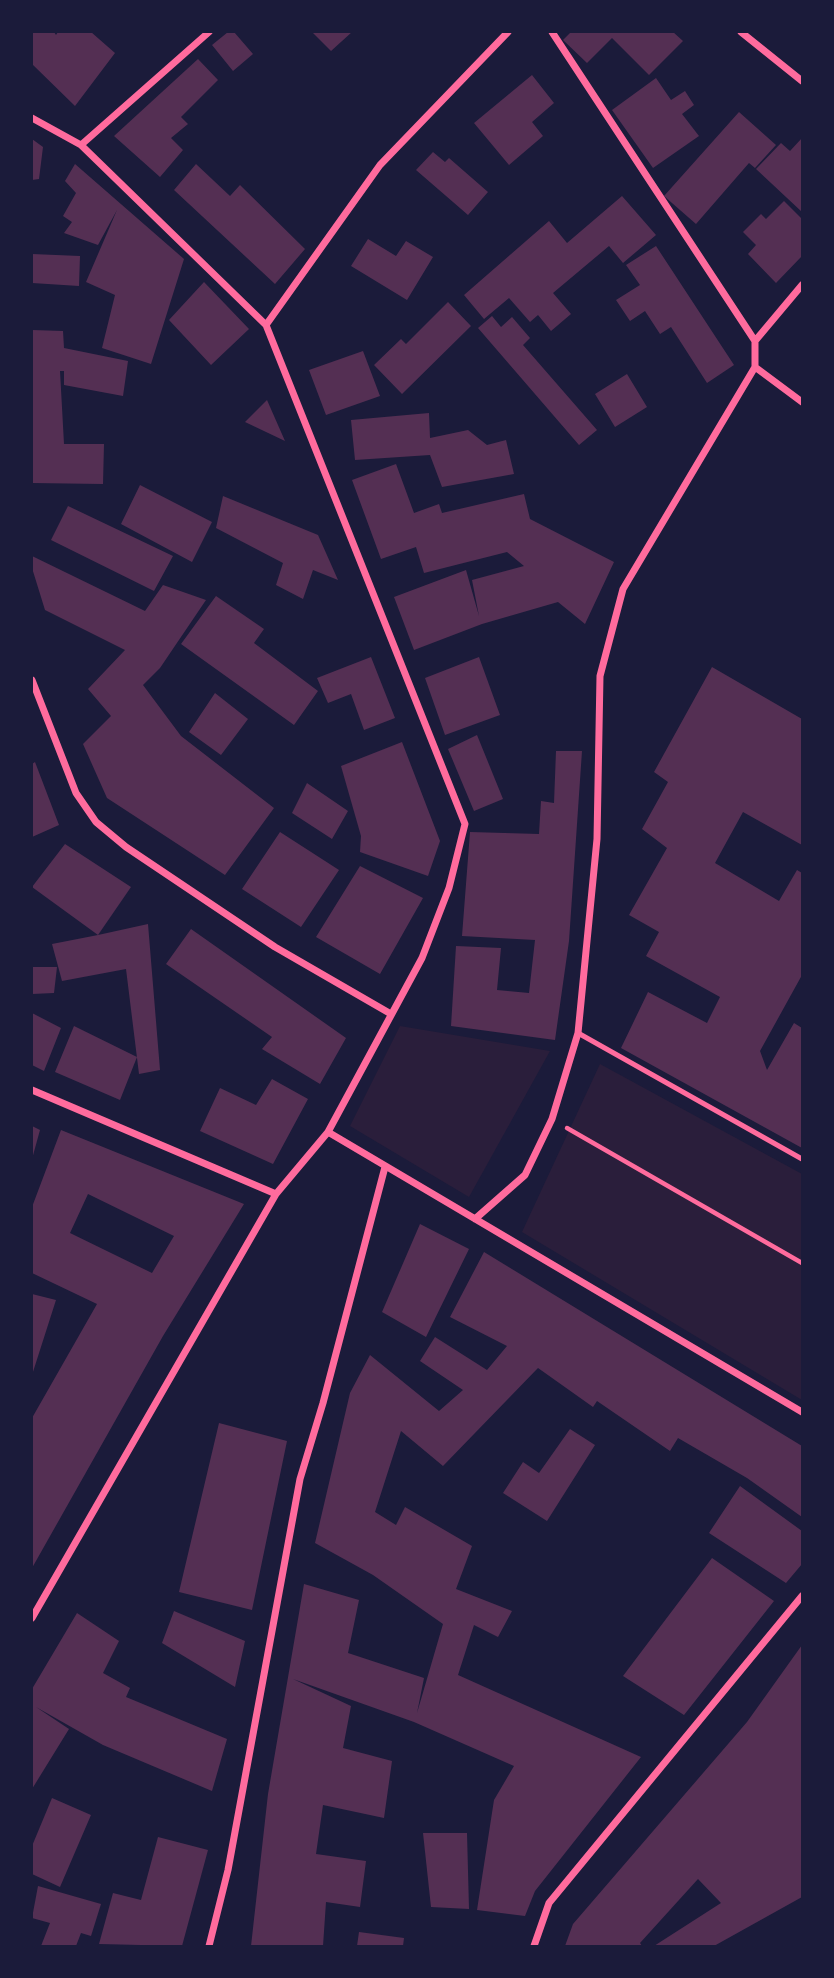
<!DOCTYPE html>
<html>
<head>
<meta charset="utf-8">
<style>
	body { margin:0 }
	#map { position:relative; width:834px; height:1978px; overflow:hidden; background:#1b1b3a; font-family:Figtree,sans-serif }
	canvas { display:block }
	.frame { position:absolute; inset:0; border:33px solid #1b1b3a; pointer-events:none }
</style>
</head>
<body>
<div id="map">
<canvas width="834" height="1978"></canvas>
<div class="frame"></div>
</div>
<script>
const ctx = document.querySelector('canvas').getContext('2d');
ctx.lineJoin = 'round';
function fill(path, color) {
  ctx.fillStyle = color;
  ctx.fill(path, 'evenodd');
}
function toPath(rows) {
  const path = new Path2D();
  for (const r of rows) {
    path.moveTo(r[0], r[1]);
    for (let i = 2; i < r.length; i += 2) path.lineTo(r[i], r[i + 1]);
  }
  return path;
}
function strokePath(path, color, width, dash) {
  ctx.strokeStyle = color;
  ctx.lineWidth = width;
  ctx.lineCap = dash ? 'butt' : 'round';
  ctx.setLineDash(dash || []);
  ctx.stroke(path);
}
const green = toPath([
	[400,1026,550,1051,469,1197,350,1126],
	[600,1064,802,1174,802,1400,522,1232]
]);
const building = toPath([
	[32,32,54,32,56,35,58,32,91,32,115,53,75,106,32,64],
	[228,32,234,32,253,54,233,71,212,45],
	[312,32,352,32,331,51],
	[571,32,673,32,683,41,649,75,612,38,587,63,563,40],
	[198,59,218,80,181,117,188,124,171,138,183,150,160,177,114,136],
	[532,75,554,103,532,122,543,136,509,165,474,123],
	[656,78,671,100,685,91,694,105,682,114,699,136,653,168,612,110],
	[739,112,776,145,755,168,749,163,696,224,664,196],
	[802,138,802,212,756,169,781,143,790,151],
	[32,139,43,147,39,179,32,180],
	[433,152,445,162,449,158,488,192,468,215,416,170],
	[75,164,184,259,151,364,102,348,115,295,86,282,117,210,98,245,64,233,72,222,63,216,76,193,65,181],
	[196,164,230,196,240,185,305,249,275,284,174,190],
	[622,196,656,235,623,263,609,246,553,293,571,314,551,331,538,315,530,322,509,298,484,319,464,295,549,221,567,243],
	[784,201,802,219,802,256,776,283,748,254,756,245,743,232,761,214,766,219],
	[368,239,396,256,406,241,433,257,407,300,351,266],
	[656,246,734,365,707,383,671,327,660,334,645,311,630,321,616,300,640,285,626,265],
	[32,254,80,256,79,286,32,283],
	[204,282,249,329,211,365,169,320],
	[448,302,471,326,402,394,374,365,401,339,406,344],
	[492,316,501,327,512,317,530,338,523,345,597,430,579,445,478,328],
	[32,330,63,331,64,348,128,361,123,396,64,385,64,371,60,371,64,444,104,444,103,484,32,483],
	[363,351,380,396,326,415,309,370],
	[627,374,647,407,615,427,595,394],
	[267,400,285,441,245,422],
	[429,413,430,438,468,430,487,445,506,440,514,474,442,487,430,455,355,460,351,420],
	[396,464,414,513,439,504,442,513,524,494,530,519,614,562,585,624,558,602,482,624,414,650,394,597,466,570,479,616,472,580,524,566,507,552,424,573,416,547,381,559,352,480],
	[140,485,212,522,192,562,121,524],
	[223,496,318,535,338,580,313,570,303,599,276,585,283,563,216,528],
	[68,506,173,556,154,591,51,540],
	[32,556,145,611,163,585,206,600,160,668,143,685,181,736,274,808,225,875,107,798,83,744,111,716,88,689,125,650,45,610,32,568],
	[216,596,264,629,254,643,318,691,294,725,181,644],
	[371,657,395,718,364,730,351,694,328,703,317,678],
	[479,657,500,715,445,735,425,678],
	[712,667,802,719,802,845,743,812,715,863,779,901,797,870,802,873,802,975,760,1051,767,1070,794,1023,802,1028,802,1148,621,1048,648,992,707,1023,720,997,646,956,659,932,629,915,667,848,642,829,668,782,654,772],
	[215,693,248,719,221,755,189,732],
	[477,735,503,799,474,811,448,749],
	[402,742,440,841,428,876,360,852,361,836,341,766],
	[556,751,582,751,569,941,555,1040,451,1026,456,946,501,948,497,990,529,993,535,940,462,936,470,832,539,834,541,801,554,803],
	[35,762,59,825,32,837,32,764],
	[307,783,348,811,332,839,292,813],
	[280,832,339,870,301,927,242,889],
	[65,844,131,887,98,935,148,924,160,1070,139,1074,126,969,62,981,52,944,98,935,32,887],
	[360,866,423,898,380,974,316,937],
	[191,929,346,1038,320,1084,262,1049,272,1037,166,964],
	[32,967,57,967,54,993,32,994],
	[32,1013,61,1028,44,1071,32,1065],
	[74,1026,137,1057,120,1100,55,1072],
	[272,1079,308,1099,273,1164,200,1131,220,1088,256,1105],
	[32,1126,40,1130,32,1159],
	[61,1130,244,1204,163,1336,32,1568,32,1418,97,1304,32,1273,32,1207],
	[88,1194,174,1236,152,1273,70,1233],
	[420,1224,469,1249,426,1337,382,1312],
	[484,1252,802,1446,802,1517,747,1478,678,1438,670,1451,597,1401,593,1407,538,1368,443,1466,401,1431,375,1512,396,1525,405,1507,472,1546,456,1589,512,1611,498,1637,474,1625,458,1675,641,1757,535,1891,525,1916,477,1910,494,1800,514,1766,414,1722,293,1679,351,1706,343,1748,392,1761,384,1818,323,1805,316,1854,366,1861,360,1907,326,1902,323,1946,251,1946,268,1794,304,1584,359,1600,348,1653,424,1678,417,1713,443,1624,373,1575,315,1543,350,1393,370,1355,439,1411,463,1390,420,1361,435,1337,487,1370,507,1346,450,1317],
	[32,1294,56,1300,32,1375],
	[219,1423,287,1441,252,1610,179,1592],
	[570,1429,595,1445,547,1521,503,1493,523,1462,539,1473],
	[740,1486,802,1531,802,1564,786,1583,709,1533],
	[712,1558,774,1601,684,1715,623,1676],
	[174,1611,245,1641,235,1687,162,1643],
	[77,1613,119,1641,103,1673,130,1688,126,1697,227,1739,212,1791,103,1745,36,1707,69,1729,32,1789,32,1689],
	[802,1645,802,1897,714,1946,654,1946,721,1903,698,1879,640,1943,642,1946,565,1946,573,1924,747,1722],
	[52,1798,91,1815,60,1887,32,1874,32,1846],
	[423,1833,467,1833,469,1909,431,1907],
	[158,1837,208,1850,182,1946,99,1944,113,1893,141,1900],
	[38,1886,101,1904,91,1936,81,1933,76,1946,41,1946,50,1923,32,1918],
	[359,1932,404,1938,403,1946,357,1946]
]);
const path = toPath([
	[567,1128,802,1263]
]);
const service = toPath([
	[578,1033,802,1159]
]);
const minor = toPath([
	[552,32,755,341],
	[741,32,802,81],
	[32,118,81,145,266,325,465,824,449,888,422,958,328,1132,276,1194,32,1618],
	[81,145,209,32],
	[266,325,380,165,508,32],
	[755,367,802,402],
	[32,680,76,793,96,822,126,847,275,947,391,1014],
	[32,1090,276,1194],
	[328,1132,802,1412],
	[475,1219,525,1175,552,1119,578,1033,597,839,600,676,623,589,755,367,755,341,802,285],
	[209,1946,228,1870,300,1479,323,1403,385,1167],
	[534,1946,549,1903,802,1596]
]);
fill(green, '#2a1e3b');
fill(building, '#542f53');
strokePath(path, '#ff6b9d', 4.5);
strokePath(service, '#ff6b9d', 5);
strokePath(minor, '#ff6b9d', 7);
</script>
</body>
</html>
